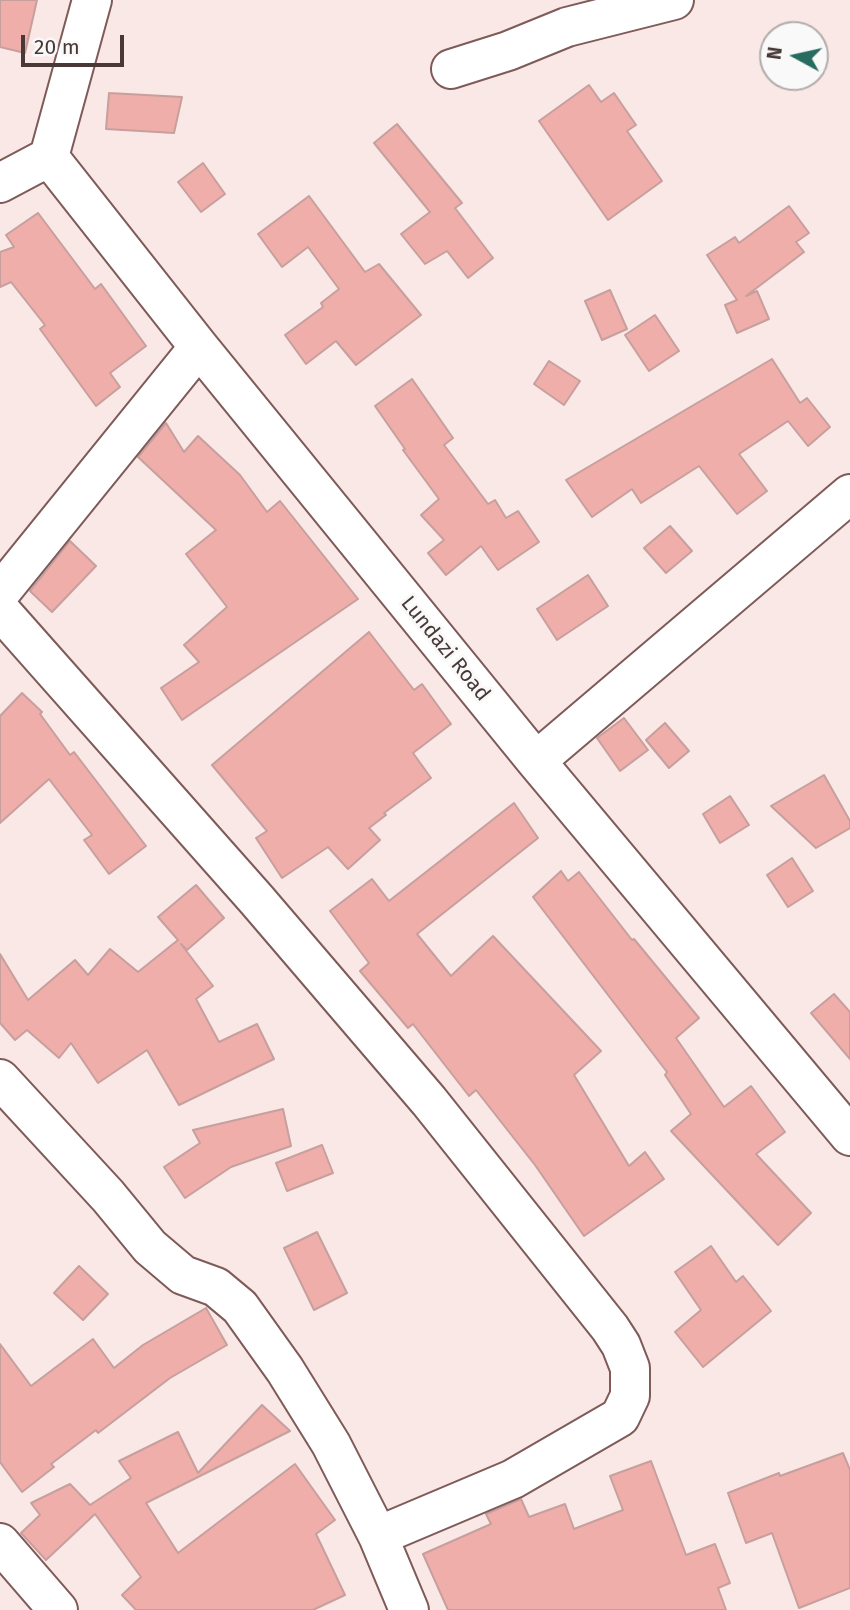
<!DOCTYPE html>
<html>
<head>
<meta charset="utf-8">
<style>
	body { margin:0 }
	#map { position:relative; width:850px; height:1610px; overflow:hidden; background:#f9e8e6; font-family:"Fira Sans",sans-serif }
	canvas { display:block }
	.north { position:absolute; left:759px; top:21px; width:70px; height:70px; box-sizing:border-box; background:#f9f9f9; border:2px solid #b2acab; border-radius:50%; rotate:278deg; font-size:19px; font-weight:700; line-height:28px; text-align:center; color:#483837 }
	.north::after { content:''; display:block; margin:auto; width:24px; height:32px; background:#276c5f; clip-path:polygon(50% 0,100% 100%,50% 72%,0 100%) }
	.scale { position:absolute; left:21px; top:35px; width:103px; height:32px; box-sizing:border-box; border:4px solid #483837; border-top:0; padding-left:9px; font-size:21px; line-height:24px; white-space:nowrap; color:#483837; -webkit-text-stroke:5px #f9f9f9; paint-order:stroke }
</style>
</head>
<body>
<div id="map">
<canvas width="850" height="1610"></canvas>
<div class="north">N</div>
<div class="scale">20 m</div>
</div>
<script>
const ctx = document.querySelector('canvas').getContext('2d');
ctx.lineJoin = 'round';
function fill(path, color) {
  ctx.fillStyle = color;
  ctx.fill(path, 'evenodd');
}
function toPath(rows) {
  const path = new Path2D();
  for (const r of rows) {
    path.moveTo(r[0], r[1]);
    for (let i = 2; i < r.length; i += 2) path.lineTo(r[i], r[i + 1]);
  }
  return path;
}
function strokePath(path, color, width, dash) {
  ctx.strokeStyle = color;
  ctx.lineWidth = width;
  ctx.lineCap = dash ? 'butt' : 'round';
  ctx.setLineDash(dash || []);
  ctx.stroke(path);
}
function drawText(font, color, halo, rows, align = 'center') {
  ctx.font = font + ' "Fira Sans",sans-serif';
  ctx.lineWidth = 6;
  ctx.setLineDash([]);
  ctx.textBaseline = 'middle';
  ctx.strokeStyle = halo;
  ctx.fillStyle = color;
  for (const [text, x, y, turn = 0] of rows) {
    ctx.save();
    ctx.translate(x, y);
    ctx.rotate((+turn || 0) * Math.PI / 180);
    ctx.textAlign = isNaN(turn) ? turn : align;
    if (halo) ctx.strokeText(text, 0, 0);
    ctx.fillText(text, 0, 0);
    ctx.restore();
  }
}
const building = toPath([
	[0,0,37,0,25,53,0,47,0,0],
	[589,85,601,102,614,93,636,125,627,131,662,181,608,220,539,121,589,85],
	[109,93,182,97,174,133,106,129,109,93],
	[397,124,462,203,455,208,493,258,468,278,447,251,425,264,401,234,430,212,374,143,397,124],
	[203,163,225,194,201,212,178,182,203,163],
	[309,196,365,272,379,264,421,315,356,365,336,341,306,364,285,335,323,307,321,303,339,289,308,247,282,267,258,234,309,196],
	[789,206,809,233,796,242,804,252,746,296,757,291,769,319,737,333,725,305,737,300,707,255,735,237,739,243,789,206],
	[38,213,95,289,101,284,146,346,110,373,120,387,96,406,40,329,45,325,11,282,0,287,0,252,14,247,6,235,38,213],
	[610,290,627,329,602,340,585,301,610,290],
	[655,315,679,351,649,371,625,335,655,315],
	[772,359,800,403,807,398,830,427,808,446,788,421,739,454,767,491,737,514,699,466,641,503,632,489,592,517,566,480,772,359],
	[549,361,580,381,564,405,534,384,549,361],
	[412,379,453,438,444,445,488,504,495,500,506,518,518,511,539,542,498,570,481,546,446,575,428,553,444,540,421,515,439,499,403,450,405,449,375,406,412,379],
	[166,423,184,452,198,436,240,475,267,512,280,501,358,599,182,720,161,688,199,662,184,645,227,607,186,554,216,530,138,457,166,423],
	[670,526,692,551,666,573,644,548,670,526],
	[70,541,96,566,52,612,30,591,70,541],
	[588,575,608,606,557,640,537,609,588,575],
	[369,632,414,690,422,684,451,724,413,753,431,778,384,813,386,815,369,828,380,840,348,869,328,847,282,878,256,838,267,831,212,765,369,632],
	[22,693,42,712,40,714,70,755,74,752,146,846,109,874,84,840,92,835,49,779,0,823,0,716,22,693],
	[624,718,648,750,620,771,597,738,624,718],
	[665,723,689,751,669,768,646,740,665,723],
	[824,775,850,821,850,828,816,848,771,806,824,775],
	[730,796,749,825,720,843,703,814,730,796],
	[514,803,538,838,417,934,451,976,493,936,601,1051,574,1075,629,1166,645,1152,664,1179,584,1236,535,1165,476,1090,469,1096,413,1024,408,1028,360,971,369,963,330,911,372,879,389,901,514,803],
	[792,858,813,891,788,907,767,875,792,858],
	[561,871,568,881,579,872,632,940,634,939,699,1018,676,1038,724,1107,751,1086,785,1132,756,1154,811,1213,778,1245,671,1131,691,1114,665,1075,667,1072,533,897,561,871],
	[196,885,224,918,187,950,181,944,213,986,196,999,219,1042,257,1024,274,1059,179,1105,147,1050,98,1083,71,1043,59,1058,27,1030,15,1040,0,1023,0,954,28,1000,75,960,88,975,110,949,138,972,178,940,158,917,196,885],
	[834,994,850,1012,850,1059,811,1013,834,994],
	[283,1109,291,1146,231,1167,185,1198,164,1167,200,1143,193,1130,283,1109],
	[322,1145,333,1173,287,1191,276,1163,322,1145],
	[317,1232,347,1293,314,1310,284,1248,317,1232],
	[711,1246,736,1282,743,1276,771,1311,703,1367,675,1332,701,1310,675,1272,711,1246],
	[79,1266,108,1294,83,1320,54,1293,79,1266],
	[206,1308,227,1345,170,1378,98,1433,96,1430,51,1464,54,1467,22,1492,0,1462,0,1344,31,1386,93,1339,114,1368,143,1345,206,1308],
	[262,1405,290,1431,146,1503,178,1553,295,1464,335,1520,316,1534,345,1595,313,1610,136,1610,122,1595,141,1577,95,1514,46,1560,21,1533,40,1515,31,1503,70,1484,90,1505,131,1478,119,1461,178,1432,198,1473,262,1405],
	[843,1453,850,1470,850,1588,799,1608,772,1533,746,1543,728,1493,779,1473,780,1476,843,1453],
	[651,1461,686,1555,715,1544,730,1583,718,1588,726,1610,448,1610,423,1554,491,1524,486,1514,521,1499,529,1517,565,1504,574,1529,623,1510,610,1476,651,1461]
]);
const minor = toPath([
	[451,69,508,51,567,27,674,0],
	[49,157,199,347,536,761,850,1136],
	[0,183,49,157,92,0],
	[0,593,199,347],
	[0,610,256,899,429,1101,610,1328,621,1345,630,1368,630,1396,620,1417,513,1479,378,1536,409,1610],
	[536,761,850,494],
	[0,1079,108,1196,150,1247,183,1275,216,1287,240,1307,285,1370,331,1444,378,1536],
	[0,1543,58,1610]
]);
const streetNames = [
	["Lundazi Road",445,649,51]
];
fill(building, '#f0aeaa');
strokePath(building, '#c79f9d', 2);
strokePath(minor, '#7e5a58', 42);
strokePath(minor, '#fff', 38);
drawText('21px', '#483837', '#f9f9f9', streetNames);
</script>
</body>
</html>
